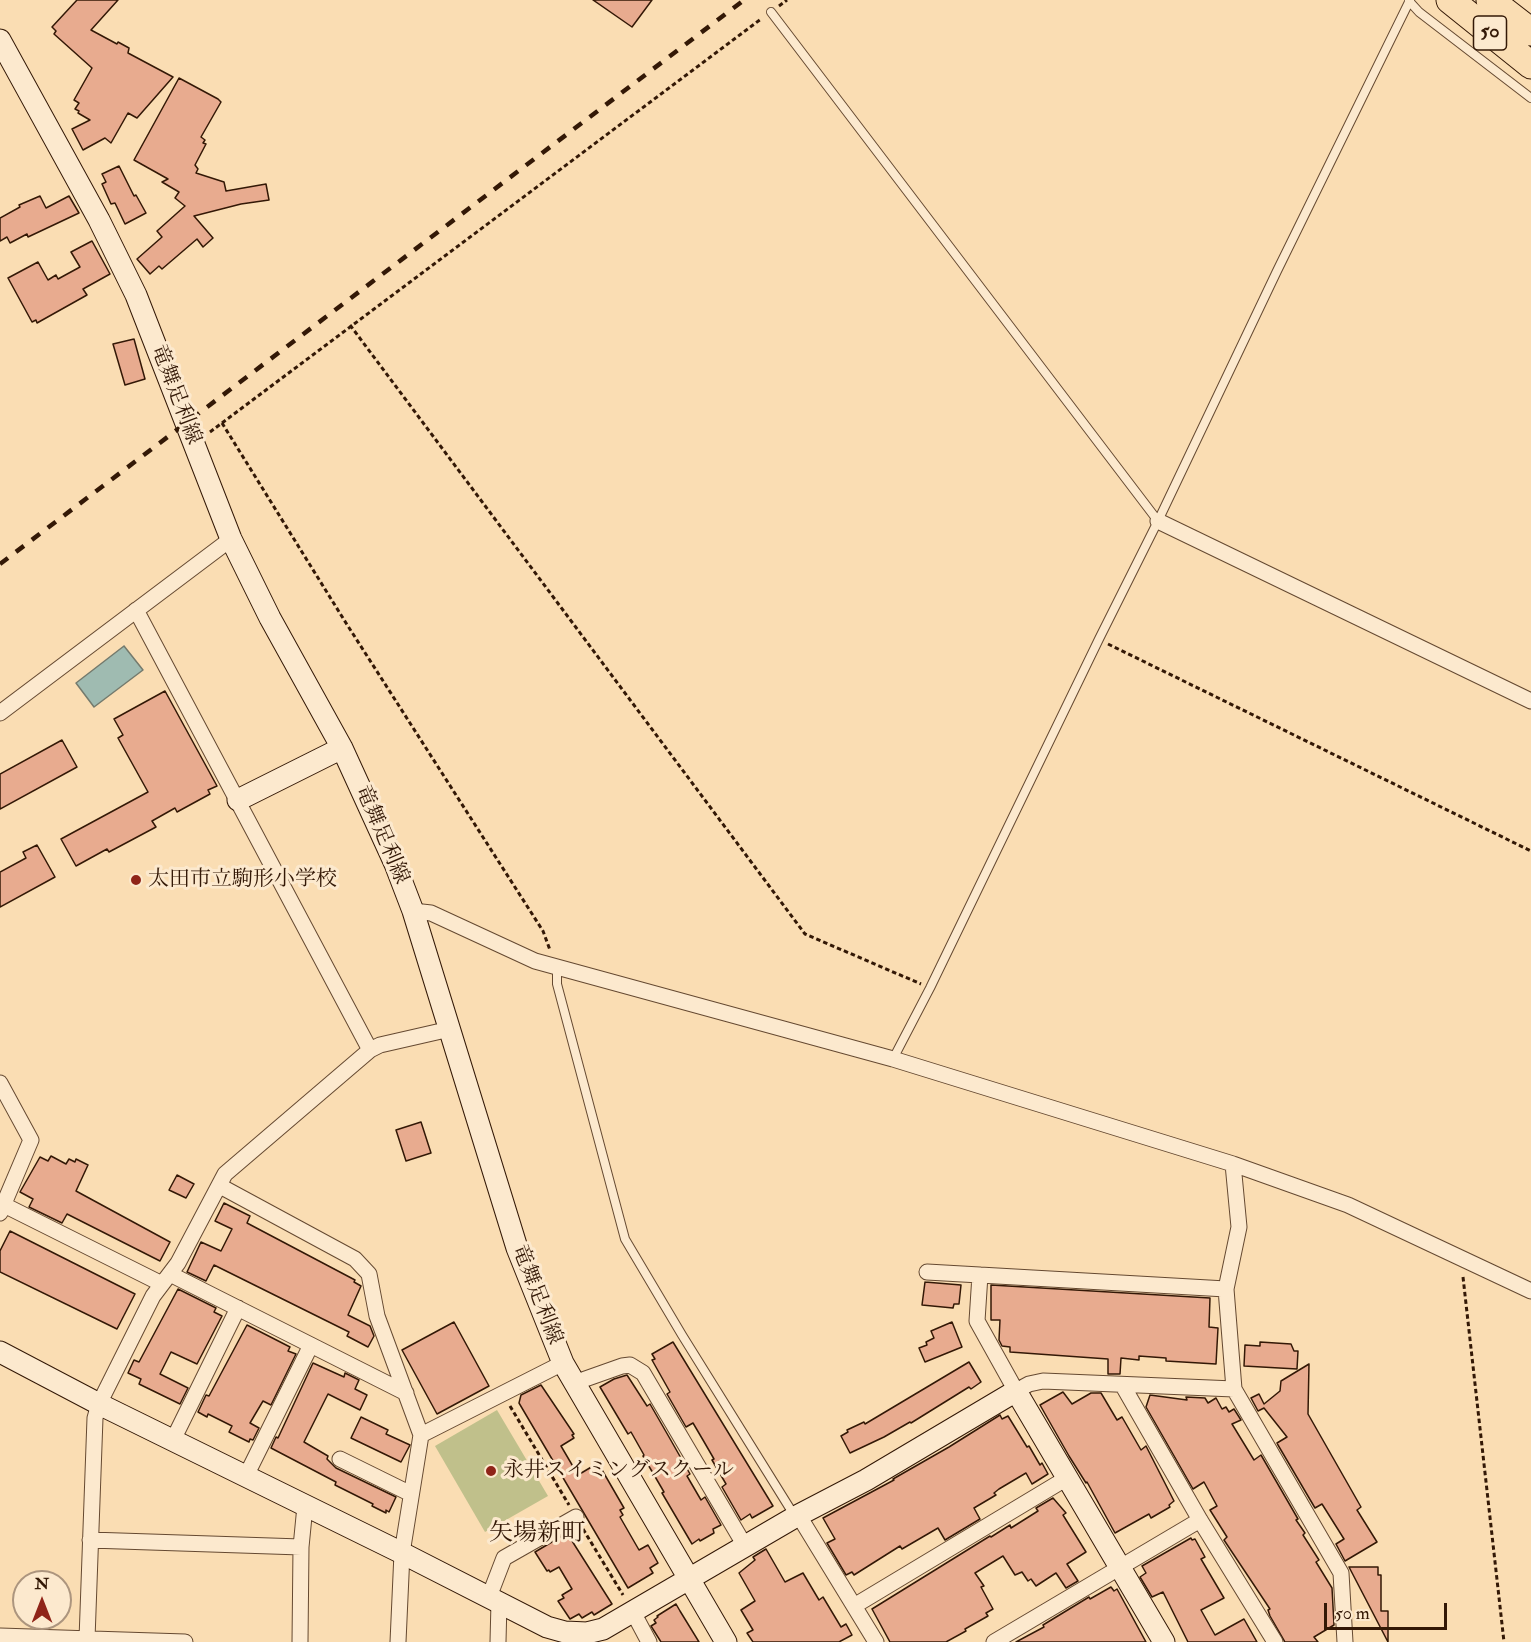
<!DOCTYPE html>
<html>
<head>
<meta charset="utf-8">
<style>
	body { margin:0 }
	#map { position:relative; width:1531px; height:1642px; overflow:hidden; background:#faddb3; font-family:"IM FELL Double Pica",serif }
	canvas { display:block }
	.north { position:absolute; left:12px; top:1570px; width:60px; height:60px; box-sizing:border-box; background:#fce9ce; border:2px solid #ac957e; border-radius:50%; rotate:0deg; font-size:16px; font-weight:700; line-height:24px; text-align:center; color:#331806 }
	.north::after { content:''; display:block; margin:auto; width:21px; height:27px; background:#8f2418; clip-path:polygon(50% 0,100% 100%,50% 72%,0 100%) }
	.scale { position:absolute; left:1324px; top:1603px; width:123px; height:27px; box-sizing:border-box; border:3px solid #331806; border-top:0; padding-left:8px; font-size:18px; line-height:21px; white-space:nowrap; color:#331806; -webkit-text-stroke:4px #fce9ce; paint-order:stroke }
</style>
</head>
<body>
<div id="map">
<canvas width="1531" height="1642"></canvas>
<div class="north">N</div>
<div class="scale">50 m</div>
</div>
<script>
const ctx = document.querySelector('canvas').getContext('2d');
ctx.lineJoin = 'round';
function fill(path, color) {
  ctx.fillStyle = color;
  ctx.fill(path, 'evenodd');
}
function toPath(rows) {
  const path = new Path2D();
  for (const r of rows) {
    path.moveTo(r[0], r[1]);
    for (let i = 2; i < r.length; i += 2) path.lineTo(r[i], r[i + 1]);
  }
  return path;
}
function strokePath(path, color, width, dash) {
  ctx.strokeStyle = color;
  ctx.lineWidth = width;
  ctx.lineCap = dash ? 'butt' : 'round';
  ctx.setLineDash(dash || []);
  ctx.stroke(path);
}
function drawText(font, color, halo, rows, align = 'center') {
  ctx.font = font + ' "IM FELL Double Pica","Noto Serif JP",serif';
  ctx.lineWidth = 6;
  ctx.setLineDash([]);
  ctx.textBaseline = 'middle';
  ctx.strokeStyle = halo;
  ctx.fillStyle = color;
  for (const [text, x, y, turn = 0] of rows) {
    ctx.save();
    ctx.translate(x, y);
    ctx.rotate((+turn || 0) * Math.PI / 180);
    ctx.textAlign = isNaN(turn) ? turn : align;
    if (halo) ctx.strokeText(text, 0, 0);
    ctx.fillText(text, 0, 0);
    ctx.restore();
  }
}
const green = toPath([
	[497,1410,548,1496,485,1532,435,1446]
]);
const water = toPath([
	[124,646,143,670,94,707,76,683,124,646]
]);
const building = toPath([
	[77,0,118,0,91,30,117,44,118,42,129,48,128,53,173,77,137,118,128,113,111,143,105,138,83,150,72,129,90,120,78,113,79,111,75,109,79,103,74,100,92,68,54,34,56,31,52,27,77,0],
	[593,0,652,0,632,27,593,0],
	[179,78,218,99,221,102,201,137,205,140,203,143,206,144,195,165,198,169,196,173,224,182,226,191,266,184,269,200,241,204,194,216,213,238,203,247,197,239,162,269,159,266,150,274,137,259,162,237,157,231,185,206,175,198,179,192,162,182,168,179,134,160,179,78],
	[119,166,134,196,136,195,146,213,125,224,115,203,111,204,102,184,106,182,102,174,119,166],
	[40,196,46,208,69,196,79,213,28,237,27,234,10,243,7,237,0,241,0,218,20,207,19,205,40,196],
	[92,241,110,274,83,289,87,295,37,323,36,320,32,322,8,278,38,262,48,280,56,275,58,279,80,267,71,252,92,241],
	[134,339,145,379,125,385,113,344,134,339],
	[165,691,217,786,208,790,210,794,177,812,175,808,152,821,156,827,109,852,107,849,76,866,61,839,148,792,118,738,123,735,114,719,165,691],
	[62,740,77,767,0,809,0,774,62,740],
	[37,845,55,877,0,907,0,872,26,858,23,852,37,845],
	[421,1122,431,1153,406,1161,396,1130,421,1122],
	[51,1156,66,1164,69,1159,75,1162,76,1159,88,1165,76,1191,170,1242,160,1261,67,1214,62,1223,29,1207,33,1199,20,1192,40,1157,48,1161,51,1156],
	[177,1175,194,1184,186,1198,169,1190,177,1175],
	[224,1203,250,1216,247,1223,355,1280,354,1282,361,1286,348,1315,370,1326,374,1336,368,1347,347,1336,349,1332,214,1265,206,1281,187,1272,201,1242,221,1251,232,1229,215,1221,224,1203],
	[10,1231,135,1294,117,1329,0,1272,0,1251,10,1231],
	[925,1282,961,1285,959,1304,954,1304,953,1308,922,1305,925,1282],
	[991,1285,1210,1298,1209,1327,1218,1328,1216,1364,1166,1361,1166,1358,1139,1356,1139,1360,1121,1358,1120,1374,1108,1374,1108,1359,1010,1352,1010,1347,1002,1346,999,1340,1000,1320,991,1320,991,1285],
	[178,1289,216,1308,214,1312,222,1316,197,1364,171,1352,160,1374,188,1388,180,1404,139,1384,141,1379,128,1373,134,1360,139,1362,178,1289],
	[454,1322,489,1386,437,1414,402,1350,454,1322],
	[952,1322,962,1347,925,1362,919,1348,927,1345,926,1342,934,1338,931,1331,952,1322],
	[247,1325,290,1347,288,1351,296,1354,271,1405,263,1401,250,1423,259,1428,253,1440,250,1439,249,1442,229,1432,232,1426,208,1414,207,1417,198,1412,206,1395,209,1396,247,1325],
	[673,1342,773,1506,752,1518,750,1514,741,1520,722,1487,726,1484,712,1460,714,1459,703,1440,693,1423,686,1427,667,1394,670,1392,652,1360,655,1359,652,1354,673,1342],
	[1260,1342,1291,1344,1294,1351,1298,1351,1297,1369,1244,1366,1245,1345,1260,1346,1260,1342],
	[969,1362,981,1382,971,1389,969,1387,911,1423,910,1422,884,1437,850,1453,841,1436,848,1432,847,1430,864,1422,865,1424,969,1362],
	[313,1363,344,1377,345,1373,359,1380,355,1389,367,1395,360,1410,328,1394,304,1442,328,1456,327,1459,336,1468,396,1497,389,1512,386,1510,386,1513,372,1506,373,1504,335,1485,336,1482,271,1448,276,1437,278,1438,313,1363],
	[1309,1364,1308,1414,1361,1507,1357,1510,1377,1542,1345,1561,1336,1544,1344,1539,1322,1504,1315,1508,1278,1445,1277,1443,1287,1437,1264,1408,1258,1411,1251,1398,1259,1394,1264,1404,1280,1391,1281,1381,1309,1364],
	[627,1375,647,1406,650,1404,669,1437,690,1474,687,1476,701,1500,705,1497,721,1525,713,1529,714,1533,700,1541,699,1539,692,1544,662,1493,664,1492,643,1456,644,1455,631,1432,628,1434,600,1387,614,1379,627,1375],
	[541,1385,574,1434,572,1435,574,1438,561,1446,578,1475,598,1463,624,1508,620,1510,623,1515,620,1517,639,1550,648,1545,658,1563,650,1568,653,1573,628,1588,519,1403,521,1395,541,1385],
	[1063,1392,1072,1404,1091,1393,1101,1393,1117,1420,1122,1417,1141,1450,1146,1446,1174,1501,1169,1505,1170,1507,1151,1518,1149,1514,1115,1533,1087,1482,1086,1483,1069,1456,1040,1405,1063,1392],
	[1150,1395,1187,1400,1186,1397,1205,1398,1208,1403,1216,1398,1222,1409,1226,1407,1229,1412,1234,1409,1241,1420,1232,1424,1254,1460,1261,1455,1298,1519,1296,1520,1305,1533,1303,1535,1319,1560,1316,1562,1332,1588,1334,1625,1314,1637,1318,1642,1285,1642,1270,1616,1268,1610,1270,1609,1224,1540,1227,1537,1210,1510,1217,1506,1204,1482,1193,1489,1146,1407,1150,1395],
	[1000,1415,1002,1419,1008,1416,1027,1447,1029,1446,1040,1465,1042,1463,1048,1474,1032,1484,1026,1473,999,1489,994,1493,996,1495,974,1508,980,1519,945,1540,938,1528,902,1549,900,1546,854,1575,852,1572,846,1575,827,1543,835,1539,823,1518,894,1480,893,1479,949,1447,1000,1415],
	[361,1417,388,1430,386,1434,410,1445,401,1462,351,1438,361,1417],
	[1053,1498,1066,1513,1063,1515,1086,1552,1067,1564,1078,1581,1066,1588,1056,1573,1036,1586,1031,1579,1028,1581,1022,1572,1015,1575,1003,1556,975,1573,984,1586,981,1587,993,1609,986,1613,988,1616,965,1629,966,1631,946,1642,890,1642,872,1609,990,1536,991,1537,1010,1525,1011,1528,1038,1511,1036,1508,1053,1498],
	[567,1533,612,1604,594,1615,592,1612,582,1618,579,1614,570,1619,558,1601,564,1598,562,1595,572,1589,559,1567,550,1572,549,1570,547,1571,535,1552,567,1533],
	[1191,1538,1192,1540,1195,1539,1205,1557,1201,1559,1224,1598,1201,1610,1215,1635,1244,1619,1257,1642,1188,1642,1163,1592,1152,1597,1140,1577,1146,1573,1142,1566,1191,1538],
	[766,1549,785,1582,803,1573,819,1600,823,1597,841,1627,846,1624,852,1635,839,1642,753,1642,747,1633,753,1630,741,1610,755,1601,739,1573,755,1560,753,1557,766,1549],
	[1349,1567,1378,1567,1378,1575,1381,1575,1381,1611,1388,1611,1388,1642,1349,1567],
	[1111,1587,1114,1591,1117,1589,1146,1642,1016,1642,1044,1627,1043,1625,1089,1597,1090,1599,1111,1587],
	[676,1604,680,1611,699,1642,661,1642,651,1626,656,1623,654,1620,658,1617,657,1616,676,1604]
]);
const path = toPath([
	[779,6,787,0],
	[350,325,805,934,921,984],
	[222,423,346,623,543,931,550,950],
	[210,432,761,19],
	[1108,644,1531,851],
	[1463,1277,1504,1642],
	[510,1406,569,1505],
	[583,1529,623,1595]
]);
const lane = toPath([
	[1409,1,1419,12,1531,98],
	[771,12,1158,521],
	[557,966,557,984,625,1239,682,1335,794,1515],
	[893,1059,930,988,1099,639,1158,521,1277,271,1410,0]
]);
const street = toPath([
	[1158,521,1531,701],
	[136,610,370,1050],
	[0,713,231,539],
	[413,911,431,913,535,961,893,1059,1233,1164,1348,1205,1531,1291],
	[0,1083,31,1140,0,1213],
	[1233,1164,1239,1227,1226,1289,1234,1389,1341,1573,1345,1642],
	[220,1186,355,1259,369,1274,377,1316,421,1435,402,1553,398,1642],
	[4,1205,162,1284],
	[927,1272,1226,1289],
	[170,1274,406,1393],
	[980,1275,977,1321,1016,1391,1029,1384,1043,1381,1234,1389],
	[574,1383,622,1366,630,1365,643,1373,745,1546],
	[1123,1386,1200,1520,1275,1642],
	[421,1435,563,1363],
	[173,1440,238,1308],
	[340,1459,411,1494],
	[246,1476,311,1345],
	[799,1516,876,1642],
	[90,1540,301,1547],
	[489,1597,504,1558,576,1517],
	[854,1606,1067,1478],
	[633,1612,649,1642],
	[0,1636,185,1642],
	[87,1639,95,1418,99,1404,153,1296,178,1263,225,1174,370,1050,380,1045,450,1029],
	[300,1642,301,1547,305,1506],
	[498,1642,499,1602],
	[994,1642,1200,1520]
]);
const secondary = toPath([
	[0,40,99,220,136,295,231,539,270,618,342,748,395,864,413,911,517,1248,563,1363,726,1642],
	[238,800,342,748],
	[0,1352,99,1404,402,1553,547,1627,565,1632,587,1633,603,1629,795,1517,866,1480,1016,1391,1164,1642]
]);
const highway = toPath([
	[1450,0,1531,65],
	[1490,0,1531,32]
]);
const rail = toPath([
	[0,564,744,0]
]);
const markers = [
	[136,880,6,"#8f2418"],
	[491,1471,6,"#8f2418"]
];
const shields = [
	[1490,33,33]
];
const shieldNames = [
	["50",1490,33]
];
const streetNames = [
	["竜舞足利線",175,395,69],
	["竜舞足利線",381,835,67],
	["竜舞足利線",536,1295,69]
];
const poiNames = [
	["太田市立駒形小学校",148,880],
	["永井スイミングスクール",503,1471]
];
const quarterNames = [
	["矢場新町",537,1535]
];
fill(green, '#c0c08b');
fill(water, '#9fbbb1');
strokePath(water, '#747a6d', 1.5);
fill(building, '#e8ab8f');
strokePath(building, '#331806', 1.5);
strokePath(lane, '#654931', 10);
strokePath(street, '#654931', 17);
strokePath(secondary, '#331806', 23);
strokePath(highway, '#331806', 29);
strokePath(path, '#331806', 3, [4.5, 3]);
strokePath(lane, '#fce9ce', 8);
strokePath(street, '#fce9ce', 15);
strokePath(secondary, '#fce9ce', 21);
strokePath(highway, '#faddb3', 27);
strokePath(rail, '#331806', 4.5, [10, 10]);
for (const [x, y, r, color] of markers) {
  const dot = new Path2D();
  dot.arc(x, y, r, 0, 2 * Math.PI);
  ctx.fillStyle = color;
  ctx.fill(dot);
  strokePath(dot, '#fce9ce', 2);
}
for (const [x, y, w] of shields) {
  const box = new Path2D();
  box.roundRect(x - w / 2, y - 17, w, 34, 4.5);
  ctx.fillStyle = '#fce9ce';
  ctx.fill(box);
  strokePath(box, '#331806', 1.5);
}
drawText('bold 20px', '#331806', null, shieldNames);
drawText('21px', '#331806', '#fce9ce', streetNames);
drawText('21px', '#331806', '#fce9ce', poiNames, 'left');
drawText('24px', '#331806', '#fce9ce', quarterNames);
</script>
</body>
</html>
